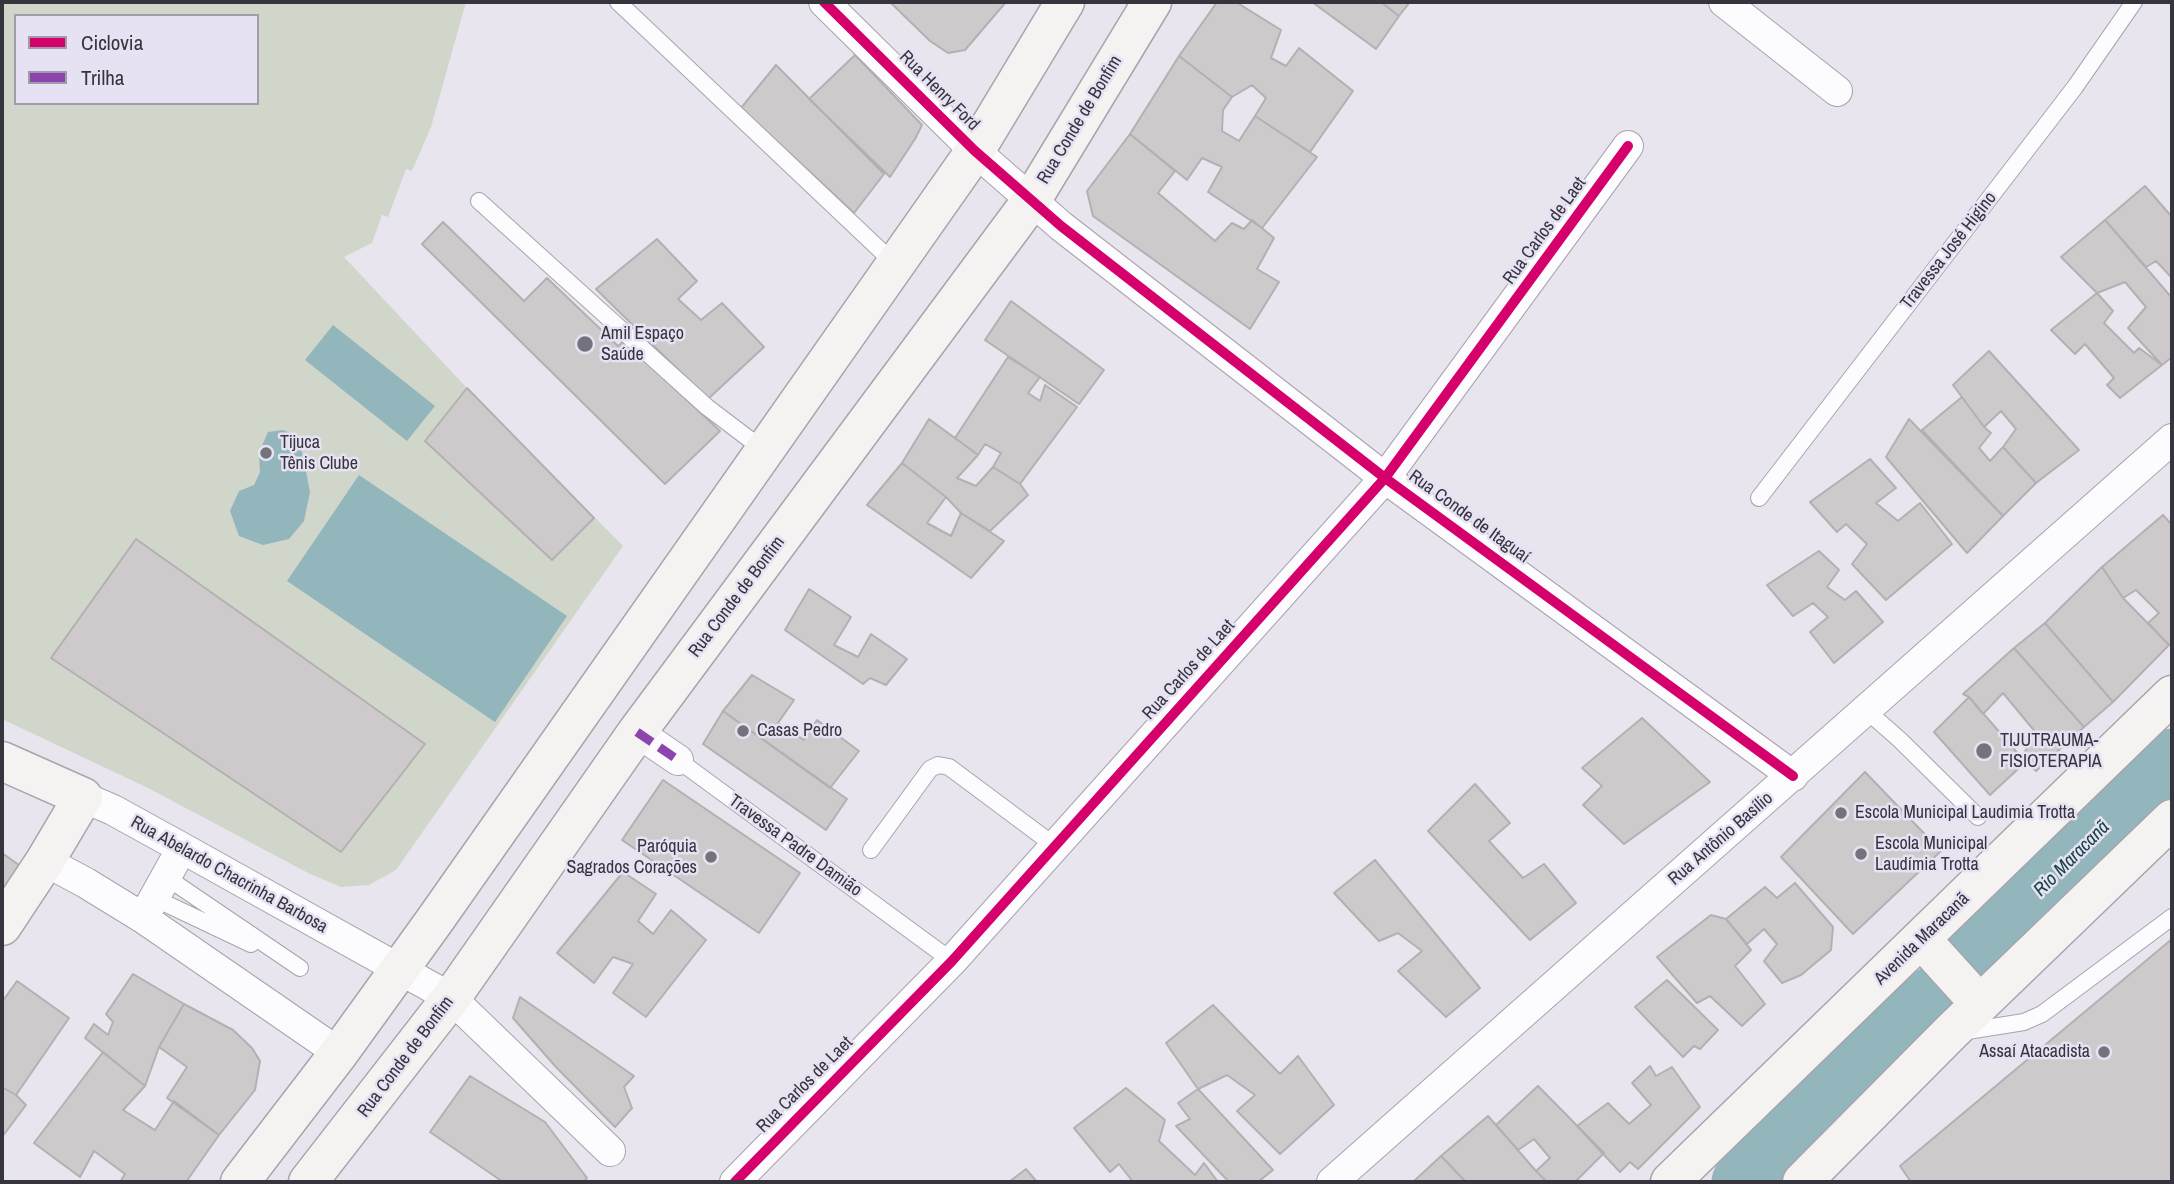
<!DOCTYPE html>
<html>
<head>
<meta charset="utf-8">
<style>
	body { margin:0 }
	#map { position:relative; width:2174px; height:1184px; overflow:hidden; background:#e8e5ef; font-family:"Archivo Narrow",sans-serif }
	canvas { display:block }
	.frame { position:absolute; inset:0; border:4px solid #36343c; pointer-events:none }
	.legend { position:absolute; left:14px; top:14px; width:245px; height:91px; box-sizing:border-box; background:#e6e1f3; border:2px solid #a09caa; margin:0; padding:9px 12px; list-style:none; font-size:21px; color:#36343c }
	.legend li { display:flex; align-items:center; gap:14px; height:35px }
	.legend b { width:35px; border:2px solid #a09caa }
</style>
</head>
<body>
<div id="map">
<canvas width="2174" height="1184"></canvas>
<div class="frame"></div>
<ul class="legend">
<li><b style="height:9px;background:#d6006c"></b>Ciclovia</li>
<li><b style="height:9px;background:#8e44ad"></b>Trilha</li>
</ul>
</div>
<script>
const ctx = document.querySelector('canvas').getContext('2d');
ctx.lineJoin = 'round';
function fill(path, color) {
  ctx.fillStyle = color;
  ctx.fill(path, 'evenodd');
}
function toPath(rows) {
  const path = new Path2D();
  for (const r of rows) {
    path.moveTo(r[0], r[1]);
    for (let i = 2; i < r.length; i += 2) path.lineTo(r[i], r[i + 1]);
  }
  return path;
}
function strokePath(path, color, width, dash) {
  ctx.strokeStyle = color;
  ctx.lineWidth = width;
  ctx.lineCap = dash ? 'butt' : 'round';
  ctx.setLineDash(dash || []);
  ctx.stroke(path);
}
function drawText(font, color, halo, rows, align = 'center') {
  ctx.font = font + ' "Archivo Narrow",sans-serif';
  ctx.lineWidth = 5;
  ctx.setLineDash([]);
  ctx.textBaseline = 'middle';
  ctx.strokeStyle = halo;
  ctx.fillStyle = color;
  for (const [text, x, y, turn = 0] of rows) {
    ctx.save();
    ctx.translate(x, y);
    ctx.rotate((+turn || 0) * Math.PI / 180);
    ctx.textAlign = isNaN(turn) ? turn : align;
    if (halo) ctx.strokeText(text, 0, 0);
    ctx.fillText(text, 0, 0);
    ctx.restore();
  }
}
const green = toPath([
	[2,2,466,2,431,127,412,171,406,169,388,217,382,215,372,243,344,257,467,388,623,546,396,870,369,885,341,887,310,874,148,788,2,719],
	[16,16,257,16,257,103,16,103]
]);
const water = toPath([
	[333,325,435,406,407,441,305,360],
	[283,430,299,437,310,492,304,521,289,539,263,545,239,536,230,511,239,491,254,485,260,472,259,453,268,432],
	[359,475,567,616,495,722,287,581]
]);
const river = toPath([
	[1971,958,2172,759],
	[1742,1182,1934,996]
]);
const building = toPath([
	[890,2,1006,2,965,50,948,53,930,41,890,2],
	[1217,2,1236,2,1281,30,1271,58,1286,66,1299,48,1353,91,1310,152,1255,116,1266,98,1252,85,1232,97,1179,56,1217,2],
	[1312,2,1381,2,1399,16,1376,49,1312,2],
	[1381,2,1410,2,1399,16,1381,2],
	[855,55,922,125,915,139,890,177,809,99,855,55],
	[1179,56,1232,97,1223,110,1222,131,1239,141,1255,116,1317,157,1262,228,1208,192,1222,167,1202,158,1187,180,1130,134,1179,56],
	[776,65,884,174,854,213,741,108,776,65],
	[1130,134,1175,171,1158,193,1215,241,1232,223,1244,229,1252,220,1274,238,1257,269,1279,282,1250,329,1093,216,1087,191,1130,134],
	[2145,186,2172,217,2172,278,2156,261,2146,267,2105,220,2145,186],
	[2105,220,2172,298,2172,357,2162,365,2128,328,2146,307,2125,282,2097,293,2061,257,2105,220],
	[443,222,524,301,547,278,618,346,624,341,720,431,665,484,422,244,443,222],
	[657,239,697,281,678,299,701,320,722,303,764,347,708,399,596,289,657,239],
	[2097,293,2113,311,2104,323,2134,353,2139,348,2162,365,2120,398,2107,385,2114,378,2085,344,2075,354,2051,330,2097,293],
	[1011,301,1104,370,1079,404,985,340,1011,301],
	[1989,351,2079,450,2036,483,2003,447,2016,429,2001,411,1984,427,1953,385,1989,351],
	[1008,357,1040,377,1028,393,1040,401,1045,385,1077,407,1020,484,993,467,1001,453,985,444,978,455,955,438,1008,357],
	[467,388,594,518,552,560,425,441,467,388],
	[1962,397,1984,427,1991,433,1979,448,1990,461,2003,447,2036,483,2003,516,1922,430,1962,397],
	[929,419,978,455,957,478,976,486,993,467,1020,484,1028,495,990,531,961,513,946,497,902,463,929,419],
	[1909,419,2003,516,1967,553,1886,457,1909,419],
	[1870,459,1896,488,1876,503,1898,521,1920,503,1952,544,1886,600,1852,564,1867,544,1846,524,1837,532,1810,502,1870,459],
	[902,463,946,497,927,523,951,536,961,513,1004,541,971,578,867,505,902,463],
	[2163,515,2172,525,2172,642,2169,645,2148,623,2159,613,2136,590,2123,598,2102,567,2163,515],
	[136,539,425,744,341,852,51,658,136,539],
	[1819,551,1839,570,1827,587,1845,600,1856,591,1883,622,1834,663,1810,632,1828,617,1813,603,1793,616,1767,585,1819,551],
	[2102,567,2123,598,2169,645,2113,702,2045,623,2102,567],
	[809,589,851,617,834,645,858,657,871,634,907,659,886,685,870,678,863,684,785,630,809,589],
	[2045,623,2113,702,2084,727,2014,648,2045,623],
	[2014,648,2084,727,2036,771,2021,757,2037,734,2003,693,1983,714,1969,697,1963,694,2014,648],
	[752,675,794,700,778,723,804,740,817,720,859,751,830,788,723,711,752,675],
	[1969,697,2021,757,2013,762,2018,769,1990,795,1934,732,1969,697],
	[723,711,847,799,826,830,703,744,723,711],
	[1642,718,1710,782,1624,844,1583,805,1602,786,1582,768,1642,718],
	[1865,772,1941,851,1853,934,1781,857,1865,772],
	[663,780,800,873,759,933,622,840,663,780],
	[1475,784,1510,823,1489,841,1523,878,1544,864,1576,903,1530,940,1428,831,1475,784],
	[2,853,19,865,2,892,2,853],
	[1375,860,1480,988,1446,1017,1398,971,1422,951,1398,933,1379,941,1334,893,1375,860],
	[623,872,656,894,638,921,653,934,671,910,706,940,646,1017,613,993,633,964,613,957,594,983,557,953,623,872],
	[1795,883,1833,927,1831,950,1801,975,1782,983,1764,961,1777,944,1764,929,1747,944,1726,919,1765,887,1777,898,1795,883],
	[1711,915,1726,919,1751,950,1735,966,1765,1004,1742,1026,1710,996,1697,1003,1657,957,1711,915],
	[2172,939,2172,1182,1911,1182,1900,1166,2172,939],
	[133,974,184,1004,159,1047,145,1086,85,1038,94,1024,108,1035,113,1022,106,1014,133,974],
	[1667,980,1718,1030,1700,1049,1694,1046,1683,1057,1635,1007,1667,980],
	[17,981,69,1018,16,1095,2,1087,2,1002,17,981],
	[520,997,634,1076,624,1087,632,1108,615,1127,555,1066,513,1018,520,997],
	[184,1004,233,1030,252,1048,260,1061,255,1090,219,1135,167,1098,187,1067,159,1047,184,1004],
	[1213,1005,1280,1074,1298,1056,1334,1105,1280,1154,1237,1111,1255,1095,1227,1075,1198,1089,1166,1043,1213,1005],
	[103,1052,145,1086,123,1110,155,1130,174,1101,219,1135,186,1182,120,1182,125,1174,94,1151,80,1177,34,1143,103,1052],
	[1650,1066,1656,1076,1672,1067,1700,1107,1638,1169,1630,1162,1620,1172,1577,1126,1608,1103,1629,1124,1651,1105,1632,1083,1650,1066],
	[470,1076,545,1122,587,1178,583,1182,503,1182,430,1132,470,1076],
	[1538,1086,1604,1153,1575,1182,1547,1182,1536,1171,1550,1158,1534,1139,1518,1150,1496,1125,1538,1086],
	[2,1087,16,1095,26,1105,2,1137,2,1087],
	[1126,1088,1165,1120,1159,1141,1195,1175,1204,1163,1218,1182,1133,1182,1119,1164,1110,1172,1074,1128,1126,1088],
	[1198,1089,1273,1170,1258,1182,1229,1182,1176,1126,1190,1119,1178,1103,1198,1089],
	[1488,1116,1536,1171,1547,1182,1466,1182,1441,1156,1488,1116],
	[1441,1156,1466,1182,1413,1182,1441,1156],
	[1026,1169,1037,1182,1009,1182,1026,1169]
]);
const lane = toPath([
	[618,2,896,265],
	[479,201,707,407,765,451],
	[1759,498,2075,87,2134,2],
	[1866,710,1900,740,1978,817],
	[678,760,952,961],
	[871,850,930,769,938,765,949,767,1055,846],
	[166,877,300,968],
	[154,898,251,944],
	[1961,1032,2024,1022,2042,1014,2172,917]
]);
const street = toPath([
	[824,2,975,151,1061,226,1385,478,1793,776],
	[1724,2,1837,91],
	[637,732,678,760],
	[83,797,113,810,182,848,451,998,610,1151],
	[45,861,86,883,143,918,339,1053],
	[143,918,182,848],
	[735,1182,952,961,1385,478,1628,146],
	[1332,1182,2172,439]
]);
const secondary = toPath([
	[2,761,83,797,45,861,2,926],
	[1922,940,1980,1004],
	[240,1182,339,1053,435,920,975,151,1065,2],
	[308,1182,451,998,637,732,1031,201,1152,2],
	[1670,1182,2172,695],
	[1802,1182,1951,1032,2172,819]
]);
const quiet = toPath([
	[637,732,678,760]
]);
const cycleway = toPath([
	[824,2,975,151,1061,226,1385,478,1793,776],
	[735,1182,952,961,1385,478,1628,146]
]);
const markers = [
	[585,344,9,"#74727b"],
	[266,453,7,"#74727b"],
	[743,731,7,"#74727b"],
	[1984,751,9,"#74727b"],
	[1841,813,7,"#74727b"],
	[1861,854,7,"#74727b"],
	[711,857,7,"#74727b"],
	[2104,1052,7,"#74727b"]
];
const streetNames = [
	["Rua Henry Ford",939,91,45],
	["Rua Conde de Bonfim",1080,120,-59],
	["Rua Carlos de Laet",1545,231,-54],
	["Travessa José Higino",1949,251,-52],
	["Rua Conde de Itaguaí",1469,517,36],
	["Rua Conde de Bonfim",737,597,-53],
	["Rua Carlos de Laet",1189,670,-48],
	["Rua Antônio Basílio",1721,839,-41],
	["Travessa Padre Damião",795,846,36],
	["Rua Abelardo Chacrinha Barbosa",229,875,29],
	["Avenida Maracanã",1922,939,-44],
	["Rua Conde de Bonfim",406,1057,-53],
	["Rua Carlos de Laet",805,1085,-45]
];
const poiNames = [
	["Amil Espaço",601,334],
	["Saúde",601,355],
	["Tijuca",280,443],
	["Tênis Clube",280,464],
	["Casas Pedro",757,731],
	["TIJUTRAUMA-",2000,741],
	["FISIOTERAPIA",2000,762],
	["Escola Municipal Laudimia Trotta",1855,813],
	["Escola Municipal",1875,844],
	["Laudímia Trotta",1875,865],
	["Paróquia",697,847,"right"],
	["Sagrados Corações",697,868,"right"],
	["Assaí Atacadista",2090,1052,"right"]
];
const waterNames = [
	["Rio Maracanã",2072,859,-45]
];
fill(green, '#d1d6cb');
fill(water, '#93b5bc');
strokePath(river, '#93b5bc', 61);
fill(building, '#cecacb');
strokePath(building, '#b4b0b2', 2);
strokePath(lane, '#a7a4ac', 18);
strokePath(street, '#a7a4ac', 32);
strokePath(secondary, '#a7a4ac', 41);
strokePath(lane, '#fcfbfd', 16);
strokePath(street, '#fcfbfd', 30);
strokePath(secondary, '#f5f3f2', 38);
strokePath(quiet, '#8e44ad', 9, [18, 9]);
strokePath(cycleway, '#d6006c', 10);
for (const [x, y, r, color] of markers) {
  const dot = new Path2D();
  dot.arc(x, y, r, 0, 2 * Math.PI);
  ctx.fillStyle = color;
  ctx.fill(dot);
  strokePath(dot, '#e6e1f3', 2.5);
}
drawText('18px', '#36343c', '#e6e1f3', streetNames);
drawText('18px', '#36343c', '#e6e1f3', poiNames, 'left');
drawText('italic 19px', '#134347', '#e6e1f3', waterNames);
</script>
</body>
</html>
